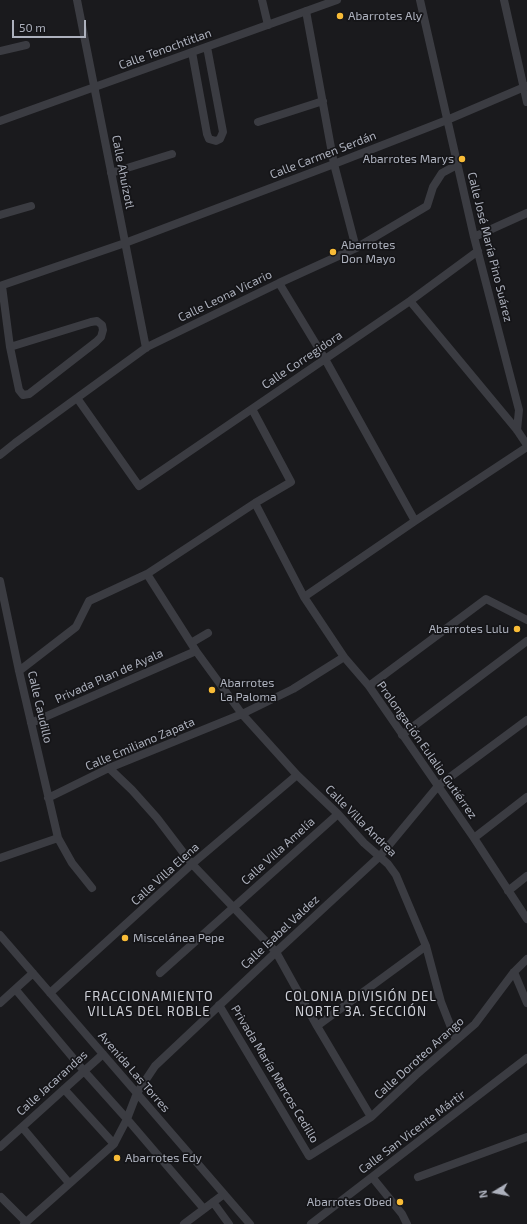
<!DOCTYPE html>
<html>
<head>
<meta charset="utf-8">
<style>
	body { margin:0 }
	#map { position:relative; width:527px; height:1224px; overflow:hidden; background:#1a1a1d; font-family:"Exo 2",sans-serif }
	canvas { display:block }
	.north { position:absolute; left:475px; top:1172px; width:40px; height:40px; -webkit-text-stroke:3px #151518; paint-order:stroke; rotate:260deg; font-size:11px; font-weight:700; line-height:16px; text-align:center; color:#adb1bd }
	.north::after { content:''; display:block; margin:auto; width:14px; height:18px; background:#adb1bd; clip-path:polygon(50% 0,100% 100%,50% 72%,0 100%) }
	.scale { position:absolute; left:12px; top:20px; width:74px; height:18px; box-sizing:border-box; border:2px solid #adb1bd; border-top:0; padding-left:5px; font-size:12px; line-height:14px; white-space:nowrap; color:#adb1bd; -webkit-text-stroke:3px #151518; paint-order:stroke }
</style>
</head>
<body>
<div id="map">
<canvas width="527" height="1224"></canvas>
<div class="north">N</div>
<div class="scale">50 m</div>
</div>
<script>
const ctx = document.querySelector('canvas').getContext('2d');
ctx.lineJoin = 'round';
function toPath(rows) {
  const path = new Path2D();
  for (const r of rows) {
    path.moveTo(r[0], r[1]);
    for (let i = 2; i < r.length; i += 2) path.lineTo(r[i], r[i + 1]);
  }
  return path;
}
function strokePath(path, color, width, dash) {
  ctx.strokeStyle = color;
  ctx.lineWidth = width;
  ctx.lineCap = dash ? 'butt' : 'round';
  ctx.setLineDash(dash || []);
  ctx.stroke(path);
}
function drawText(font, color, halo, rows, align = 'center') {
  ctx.font = font + ' "Exo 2",sans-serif';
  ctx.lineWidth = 3.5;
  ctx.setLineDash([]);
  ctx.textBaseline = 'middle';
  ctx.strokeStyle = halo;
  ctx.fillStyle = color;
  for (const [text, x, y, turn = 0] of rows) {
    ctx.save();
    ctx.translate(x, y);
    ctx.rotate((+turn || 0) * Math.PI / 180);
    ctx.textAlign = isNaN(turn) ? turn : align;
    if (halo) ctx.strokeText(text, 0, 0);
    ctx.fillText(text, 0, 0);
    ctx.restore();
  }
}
const street = toPath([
	[77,0,146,348],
	[262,0,268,25],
	[420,0,474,237,519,410,517,430],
	[504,0,527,102],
	[306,11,334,164,356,248],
	[0,51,26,45],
	[192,52,207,134,209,139,216,141,220,139,223,132,207,47],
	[0,121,337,0],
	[258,122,323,101],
	[111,173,172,154],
	[0,215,31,206],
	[474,237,527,213],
	[279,283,325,359,415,521],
	[0,286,125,243,334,164,447,120,527,86],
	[2,286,10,347,19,390,23,395,29,394,96,342,101,337,103,330,102,325,97,321,91,322,10,347],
	[410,301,517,430,527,445],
	[77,398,139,486,410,301,478,251],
	[0,455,15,443,147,347,279,283,356,248,427,206,433,187,442,173,457,165],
	[255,503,304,597,344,657,369,686,474,838,527,919],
	[147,574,196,651,242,714,297,775,338,814,364,843,388,864,396,875,426,946,441,1002,456,1040],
	[0,581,19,671,58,838,72,863,92,888],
	[304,597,415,521,527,447],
	[191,643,208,633],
	[19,671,76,627,89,601,147,574,255,503,291,482,252,409],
	[369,686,486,599,527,620],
	[31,723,196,651],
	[402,735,527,641],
	[109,768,132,790,157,818,192,864,276,952,317,1026,371,1117],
	[48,798,109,768,242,714,293,689,344,657],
	[474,838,527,797],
	[0,858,58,838],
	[508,891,527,876],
	[0,935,250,1224],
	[514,972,527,1003],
	[160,973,338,814],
	[16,990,84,1071,127,1119,204,1209],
	[50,993,192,864,297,775],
	[0,1003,33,973],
	[219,1005,309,1156,371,1117,416,1075,475,1024,514,972,527,959],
	[317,1026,426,946],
	[64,1089,114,1144],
	[22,1127,69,1183],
	[0,1147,103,1054],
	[372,1177,402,1214,407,1224],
	[418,1177,527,1137],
	[1,1197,26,1222],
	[213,1202,229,1224],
	[24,1224,114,1144,127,1119,137,1093,155,1066,276,952,380,856,438,786,527,720],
	[184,1224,224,1194],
	[311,1224,527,1058]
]);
const markers = [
	[340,16,4,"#f9bc37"],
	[462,159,4,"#f9bc37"],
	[333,252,4,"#f9bc37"],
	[517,629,4,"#f9bc37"],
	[212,690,4,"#f9bc37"],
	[125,938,4,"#f9bc37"],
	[117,1158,4,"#f9bc37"],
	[400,1202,4,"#f9bc37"]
];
const poiNames = [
	["Abarrotes Aly",348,16],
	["Abarrotes Marys",454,159,"right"],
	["Abarrotes",341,245],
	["Don Mayo",341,259],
	["Abarrotes Lulu",509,629,"right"],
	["Abarrotes",220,683],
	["La Paloma",220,697],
	["Miscelánea Pepe",133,938],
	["Abarrotes Edy",125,1158],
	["Abarrotes Obed",392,1202,"right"]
];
const streetNames = [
	["Calle Tenochtitlan",165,49,-20],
	["Calle Carmen Serdán",323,155,-21],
	["Calle Ahuízotl",123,172,79],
	["Calle José María Pino Suárez",490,247,76],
	["Calle Leona Vicario",225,296,-26],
	["Calle Corregidora",302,360,-34],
	["Privada Plan de Ayala",109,676,-24],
	["Calle Caudillo",40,707,77],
	["Calle Emiliano Zapata",140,744,-23],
	["Prolongación Eulalio Gutiérrez",427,750,55],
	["Calle Villa Andrea",361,821,45],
	["Calle Villa Amelía",278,851,-42],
	["Calle Villa Elena",165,874,-42],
	["Calle Isabel Valdez",280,932,-43],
	["Calle Doroteo Arango",419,1058,-42],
	["Avenida Las Torres",134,1072,49],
	["Privada María Marcos Cedillo",275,1074,59],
	["Calle Jacarandas",52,1083,-42],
	["Calle San Vicente Mártir",412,1132,-37]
];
const neighbourhoodNames = [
	["FRACCIONAMIENTO",149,997],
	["VILLAS DEL ROBLE",149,1012],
	["COLONIA DIVISIÓN DEL",361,997],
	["NORTE 3A. SECCIÓN",361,1012]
];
strokePath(street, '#3b3c42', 8);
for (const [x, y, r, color] of markers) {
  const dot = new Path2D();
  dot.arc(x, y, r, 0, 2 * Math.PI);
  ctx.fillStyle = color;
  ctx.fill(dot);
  strokePath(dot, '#151518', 1.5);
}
drawText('12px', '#adb1bd', '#151518', poiNames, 'left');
drawText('12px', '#adb1bd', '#151518', streetNames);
ctx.letterSpacing = '1px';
drawText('13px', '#ced0d8', '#151518', neighbourhoodNames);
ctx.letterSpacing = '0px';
</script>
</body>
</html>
